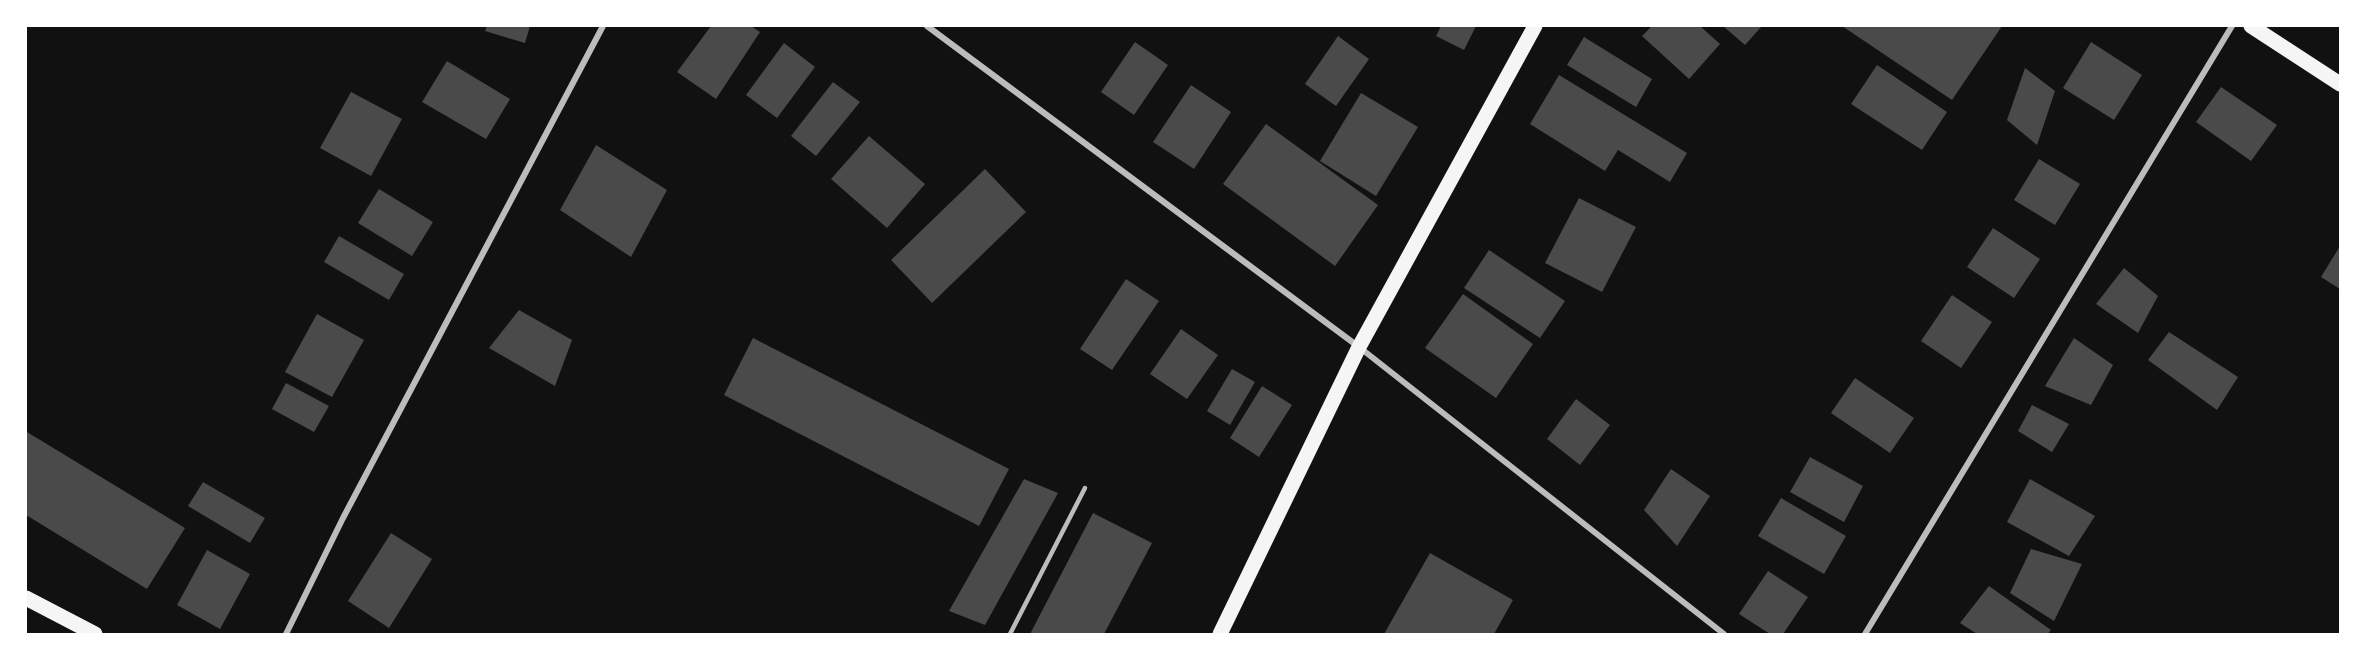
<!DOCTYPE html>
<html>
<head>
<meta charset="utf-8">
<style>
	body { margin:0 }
	#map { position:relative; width:2366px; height:660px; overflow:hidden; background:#111; font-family:"DM Sans",sans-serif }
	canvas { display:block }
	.frame { position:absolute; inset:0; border:27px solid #fff; pointer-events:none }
</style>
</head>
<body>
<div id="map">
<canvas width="2366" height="660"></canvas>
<div class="frame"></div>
</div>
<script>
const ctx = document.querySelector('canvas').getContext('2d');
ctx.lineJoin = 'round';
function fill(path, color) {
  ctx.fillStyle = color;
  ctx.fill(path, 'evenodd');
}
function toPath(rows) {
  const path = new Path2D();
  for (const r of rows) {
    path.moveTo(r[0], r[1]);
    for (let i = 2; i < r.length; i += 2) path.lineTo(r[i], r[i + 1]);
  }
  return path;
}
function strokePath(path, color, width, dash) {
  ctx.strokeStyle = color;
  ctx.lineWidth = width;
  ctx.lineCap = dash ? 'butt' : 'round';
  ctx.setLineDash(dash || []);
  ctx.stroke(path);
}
const building = toPath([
	[487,26,530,26,525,43,485,31],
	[711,26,751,26,760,32,716,99,677,72],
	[1441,26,1476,26,1464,50,1436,36],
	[1650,26,1700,26,1720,44,1689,79,1642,36,1650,28],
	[1723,26,1762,26,1745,45],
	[1842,26,2002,26,1952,100],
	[1338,36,1369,59,1336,106,1305,84],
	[1584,37,1652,79,1636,107,1567,65],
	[1135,42,1168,65,1134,115,1101,92],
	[2091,42,2142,75,2114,120,2063,88],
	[784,43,815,67,777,118,746,95],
	[447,61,510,99,486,139,422,102],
	[1877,65,1947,112,1922,150,1851,104],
	[2025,68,2055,91,2037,145,2007,120],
	[1559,75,1687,153,1670,182,1618,150,1605,171,1530,124],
	[833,82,860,102,816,156,791,136],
	[1191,85,1231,112,1194,169,1153,142],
	[2221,87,2277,125,2251,161,2196,122],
	[351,92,402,119,371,176,320,148],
	[1361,93,1418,127,1376,196,1320,161],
	[1266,124,1378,205,1335,266,1223,184],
	[869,136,925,184,887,228,831,179],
	[596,145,667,190,631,257,560,210],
	[2039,159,2080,184,2055,225,2014,200],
	[985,169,1026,212,932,303,891,260],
	[379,189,433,222,412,256,358,223],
	[1579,198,1636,227,1602,292,1545,263],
	[1993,228,2040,259,2014,298,1967,267],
	[339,236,404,274,389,300,324,262],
	[2340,246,2340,289,2321,277],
	[1489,250,1565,301,1540,338,1464,288],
	[2124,268,2158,296,2138,333,2096,304],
	[1126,279,1159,301,1112,370,1080,349],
	[1463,294,1533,344,1496,398,1425,348],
	[1952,295,1992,322,1961,368,1921,341],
	[519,310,572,340,555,386,489,348],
	[317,314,364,340,332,397,285,372],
	[1181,329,1218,355,1187,399,1150,374],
	[2169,332,2238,377,2217,410,2148,360],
	[753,338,1009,469,979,526,724,395],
	[2074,338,2113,365,2091,405,2045,386],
	[1232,369,1255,382,1230,425,1207,411],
	[1855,378,1914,418,1890,453,1831,413],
	[286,383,329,406,314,432,272,409],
	[1262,386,1292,405,1259,457,1230,438],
	[1576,399,1610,425,1580,465,1547,439],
	[2032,405,2069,424,2052,452,2018,431],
	[27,432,185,528,147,589,26,515,26,435],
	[1810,457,1863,486,1844,522,1790,492],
	[1671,469,1710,496,1677,546,1644,510],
	[1024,479,1058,493,985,625,949,611],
	[2030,479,2095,516,2069,556,2007,522],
	[203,482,265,518,250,543,188,506],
	[1781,498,1846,536,1824,574,1758,536],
	[1093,513,1152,543,1104,634,1030,634],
	[391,533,432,559,389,628,348,601],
	[2031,549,2082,564,2054,621,2010,593],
	[207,550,250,574,220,629,177,605],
	[1430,553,1513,600,1494,634,1384,634],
	[1768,571,1808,597,1783,634,1770,634,1739,614],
	[1989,586,2051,630,2048,634,1977,634,1960,623]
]);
const service = toPath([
	[1010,634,1085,488]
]);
const minor = toPath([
	[927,26,1359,347,1724,634],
	[286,634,343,518,603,26],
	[1865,634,2232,26]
]);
const primary = toPath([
	[2251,26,2340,84],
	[26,598,95,634],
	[1220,634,1359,347,1535,26]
]);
fill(building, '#4a4a4a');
strokePath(service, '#bcbcbc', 4.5);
strokePath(minor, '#bcbcbc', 6);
strokePath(primary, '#f5f5f5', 15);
</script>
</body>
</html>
